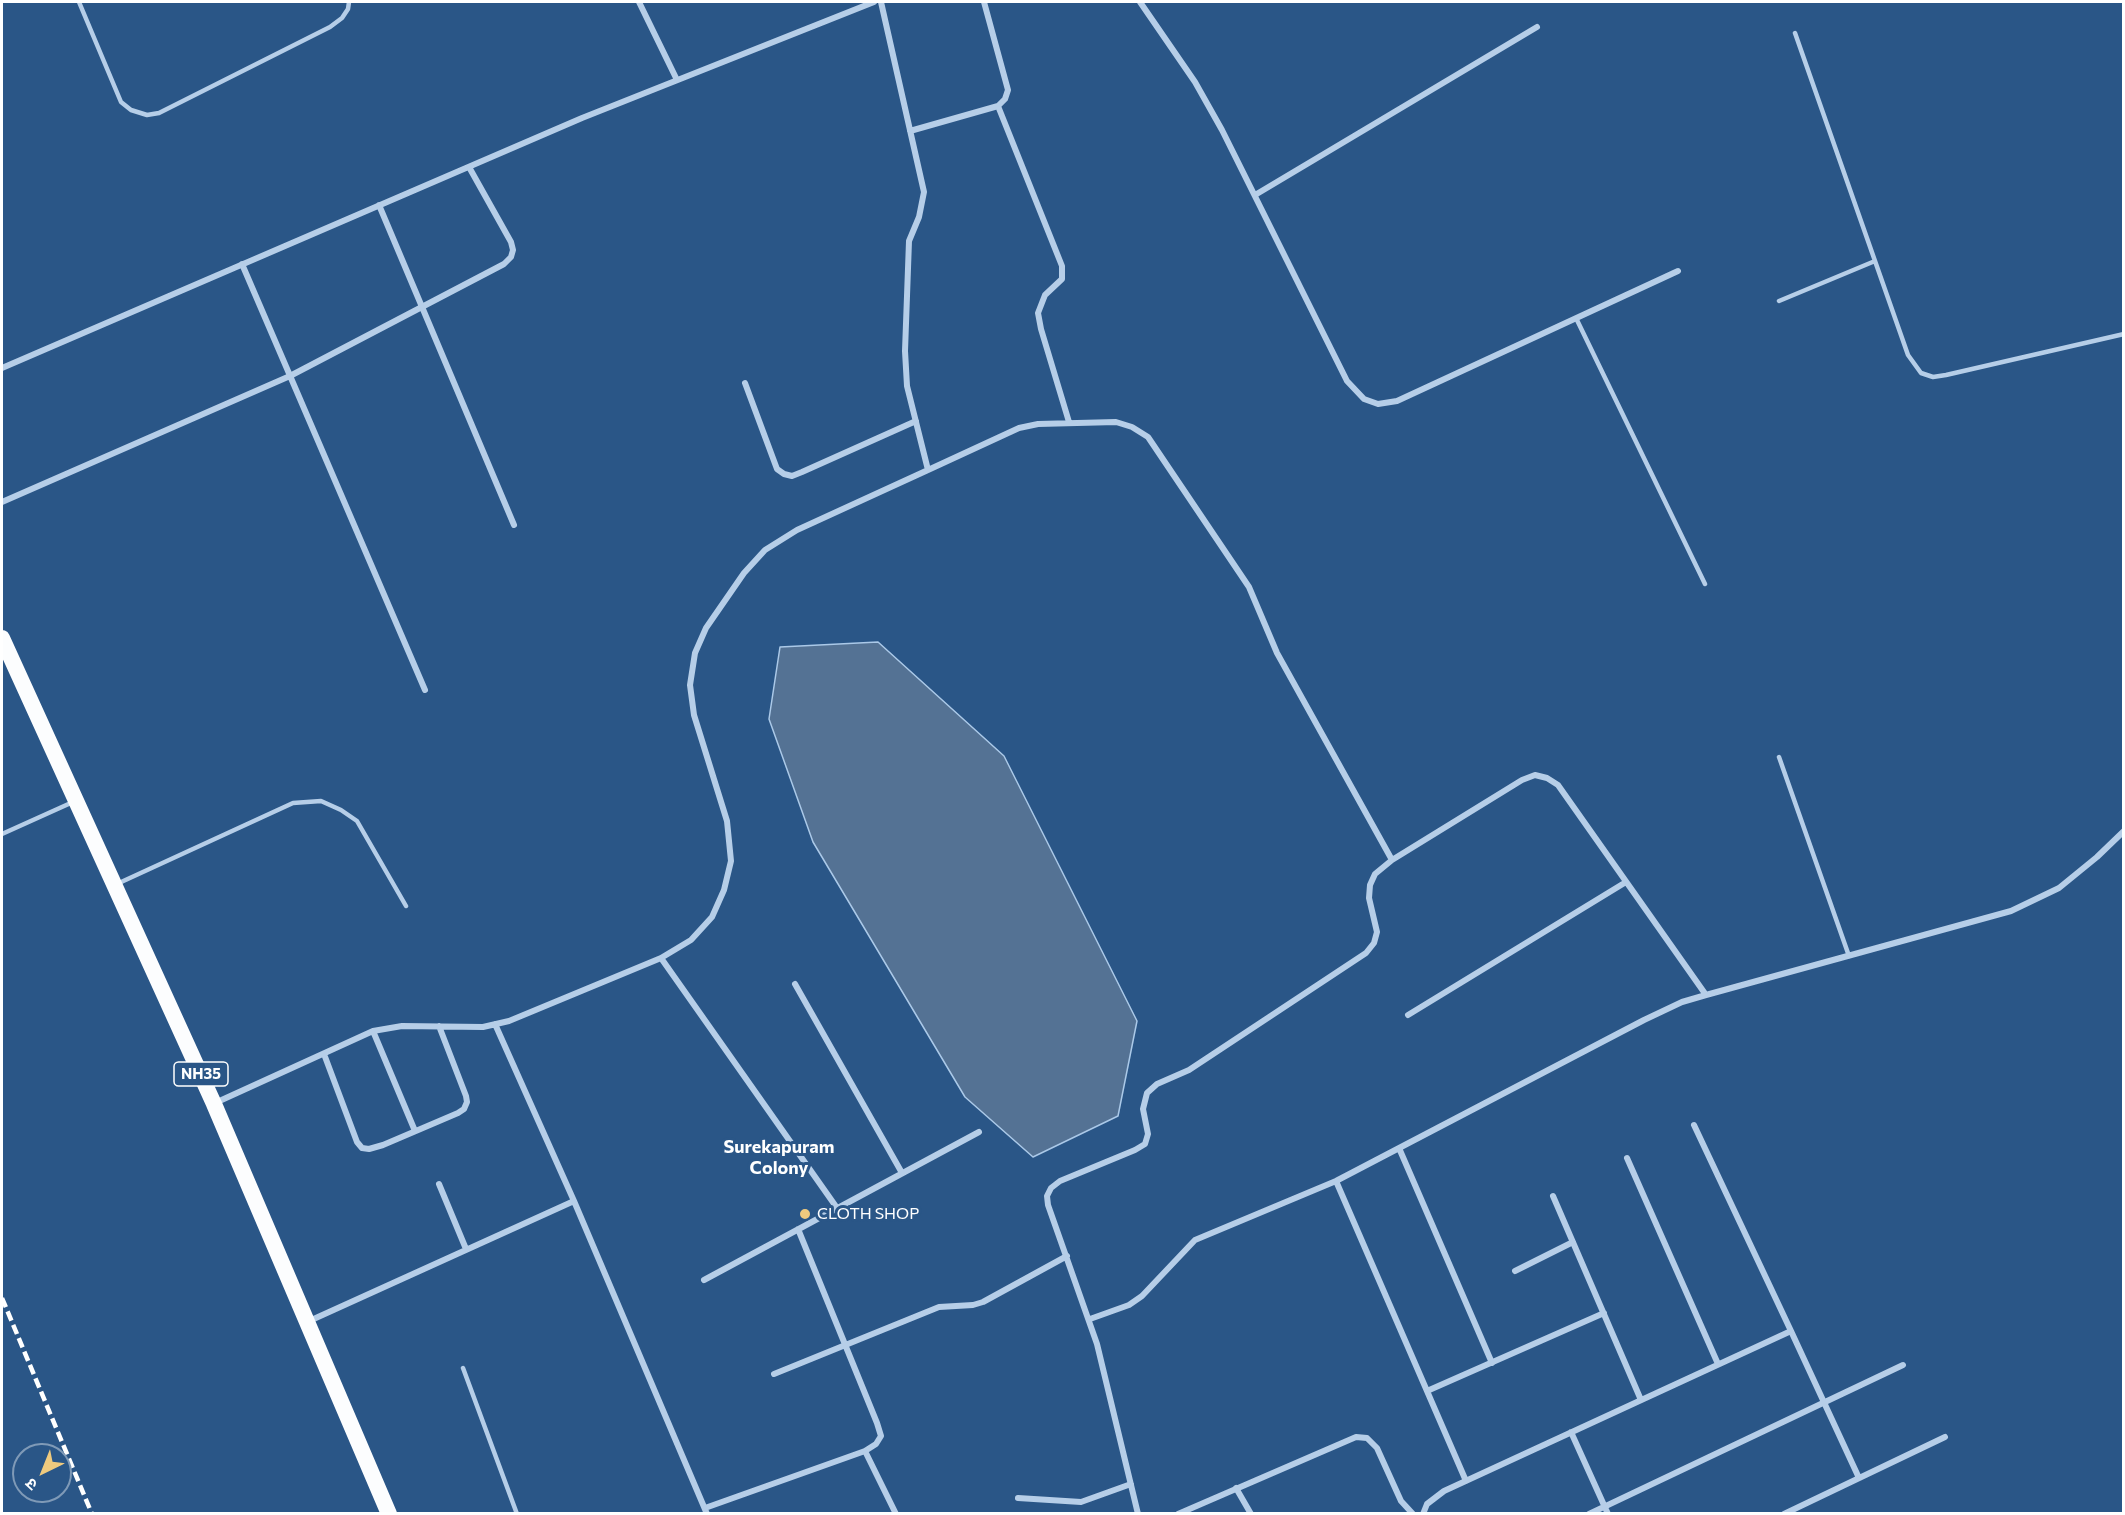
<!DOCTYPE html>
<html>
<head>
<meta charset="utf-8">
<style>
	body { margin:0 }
	#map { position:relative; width:2125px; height:1515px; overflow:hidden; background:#2a5687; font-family:Commissioner,"Noto Sans Devanagari",sans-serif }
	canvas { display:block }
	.frame { position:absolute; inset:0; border:3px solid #fff; pointer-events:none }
	.north { position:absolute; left:12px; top:1443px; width:60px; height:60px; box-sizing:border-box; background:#2a5687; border:2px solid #7f9ab7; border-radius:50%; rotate:223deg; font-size:16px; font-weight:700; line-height:24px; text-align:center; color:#fff }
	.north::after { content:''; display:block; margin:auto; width:21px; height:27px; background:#efca7e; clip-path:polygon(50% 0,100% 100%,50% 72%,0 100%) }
</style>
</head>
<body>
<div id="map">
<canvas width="2125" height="1515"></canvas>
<div class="frame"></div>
<div class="north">उ</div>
</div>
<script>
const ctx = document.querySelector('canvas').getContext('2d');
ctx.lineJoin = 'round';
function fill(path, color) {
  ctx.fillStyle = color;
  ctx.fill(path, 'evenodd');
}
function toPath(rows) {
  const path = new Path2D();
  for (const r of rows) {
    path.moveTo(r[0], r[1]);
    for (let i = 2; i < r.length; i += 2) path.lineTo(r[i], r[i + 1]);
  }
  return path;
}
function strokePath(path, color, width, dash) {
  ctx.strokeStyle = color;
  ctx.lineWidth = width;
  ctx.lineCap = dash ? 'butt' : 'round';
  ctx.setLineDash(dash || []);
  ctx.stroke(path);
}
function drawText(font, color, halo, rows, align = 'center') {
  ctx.font = font + ' Commissioner,sans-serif';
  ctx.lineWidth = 6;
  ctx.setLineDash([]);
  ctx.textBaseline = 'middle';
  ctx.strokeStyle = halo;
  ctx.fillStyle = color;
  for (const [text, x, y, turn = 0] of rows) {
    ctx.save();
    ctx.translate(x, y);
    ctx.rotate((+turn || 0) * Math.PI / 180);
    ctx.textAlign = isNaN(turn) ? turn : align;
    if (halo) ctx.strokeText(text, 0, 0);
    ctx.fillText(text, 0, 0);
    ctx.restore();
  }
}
const water = toPath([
	[878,642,1004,756,1137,1021,1118,1116,1033,1157,965,1097,813,842,769,719,780,647,878,642]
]);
const service = toPath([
	[79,2,121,102,131,110,147,115,159,113,330,27,342,18,348,9,349,2],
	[1795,33,1908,355,1921,373,1933,377,1946,375,2124,334],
	[1779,301,1875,261],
	[1576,318,1705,584],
	[1779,757,1849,956],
	[2,834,73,802],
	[119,883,293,803,321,801,341,810,357,821,406,906],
	[463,1368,517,1514]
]);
const minor = toPath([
	[639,2,677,80],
	[1140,2,1195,82,1222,130,1347,381,1364,399,1378,404,1397,401,1678,271],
	[998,106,1062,266,1062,279,1045,295,1038,313,1041,329,1069,422],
	[910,131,998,106,1005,99,1008,90,984,2],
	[1255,195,1537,27],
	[379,205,514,525],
	[242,264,425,690],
	[2,368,582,118,874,2],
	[745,383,777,469,784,474,792,476,802,472,916,421],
	[928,470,1019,428,1038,424,1116,422,1132,427,1148,437,1249,587,1277,653,1392,860,1375,874,1370,885,1369,898,1377,932,1374,943,1366,953,1189,1070,1157,1084,1147,1093,1143,1109,1148,1134,1145,1144,1135,1150,1060,1181,1051,1188,1047,1196,1048,1205,1097,1344,1138,1514],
	[2,502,290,376,504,264,511,257,513,250,511,242,469,167],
	[1392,860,1522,780,1535,775,1547,778,1558,785,1706,995],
	[661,958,837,1208],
	[795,984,902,1173],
	[1408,1015,1626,882],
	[495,1024,574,1201],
	[373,1031,415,1131],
	[324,1054,357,1142,362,1148,369,1149,383,1145,458,1113,464,1109,467,1102,466,1096,439,1026],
	[215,1103,373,1031,402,1026,483,1027,509,1021,661,958,691,940,712,917,724,890,731,861,727,821,694,715,690,685,695,653,706,628,744,573,765,550,797,530,928,470,907,386,905,351,909,241,919,217,924,192,881,2],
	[1399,1148,1492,1363],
	[1627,1158,1718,1364],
	[1336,1181,1466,1481],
	[439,1184,466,1249],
	[1553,1196,1641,1400],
	[1515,1271,1573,1242],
	[704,1280,979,1132],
	[1090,1319,1129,1305,1142,1296,1195,1240,1336,1181,1644,1020,1682,1002,1706,995,2011,911,2059,888,2097,857,2124,831],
	[307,1322,574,1201,707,1514],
	[1791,1331,1859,1478],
	[774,1374,939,1307,973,1305,983,1302,1067,1256],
	[1427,1391,1604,1313],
	[1571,1432,1608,1514],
	[865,1451,896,1514],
	[1236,1488,1251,1514],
	[1018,1498,1081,1502,1131,1484],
	[705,1508,865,1451,876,1444,881,1436,877,1423,798,1229],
	[1178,1514,1356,1437,1367,1438,1377,1448,1401,1501,1413,1514],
	[1423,1514,1427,1504,1444,1491,1791,1331,1694,1125],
	[1589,1514,1903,1365],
	[1784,1514,1945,1437]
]);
const trunk = toPath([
	[2,638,214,1104,389,1514]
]);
const rail = toPath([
	[2,1298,92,1514]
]);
const markers = [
	[805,1214,6,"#efca7e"]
];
const shields = [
	[201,1074,54]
];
const shieldNames = [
	["NH35",201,1074]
];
const poiNames = [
	["CLOTH SHOP",817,1214]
];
const neighbourhoodNames = [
	["Surekapuram",779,1147],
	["Colony",779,1168]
];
fill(water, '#547294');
strokePath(water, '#abc9e8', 1.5);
strokePath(service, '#b6cee8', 4.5);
strokePath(minor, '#b6cee8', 6);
strokePath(trunk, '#fcfdfe', 16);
strokePath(rail, '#fff', 4.5, [10, 4.5]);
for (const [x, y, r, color] of markers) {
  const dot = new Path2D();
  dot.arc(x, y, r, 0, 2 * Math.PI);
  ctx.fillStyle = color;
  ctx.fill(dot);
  strokePath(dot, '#2a5687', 2);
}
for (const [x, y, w] of shields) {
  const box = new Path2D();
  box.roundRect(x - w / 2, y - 12, w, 24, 4.5);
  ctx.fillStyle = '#2a5687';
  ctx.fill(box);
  strokePath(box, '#fff', 1.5);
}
drawText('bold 15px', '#fff', null, shieldNames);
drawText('16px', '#fff', '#2a5687', poiNames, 'left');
drawText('bold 18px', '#fff', '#2a5687', neighbourhoodNames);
</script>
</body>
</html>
